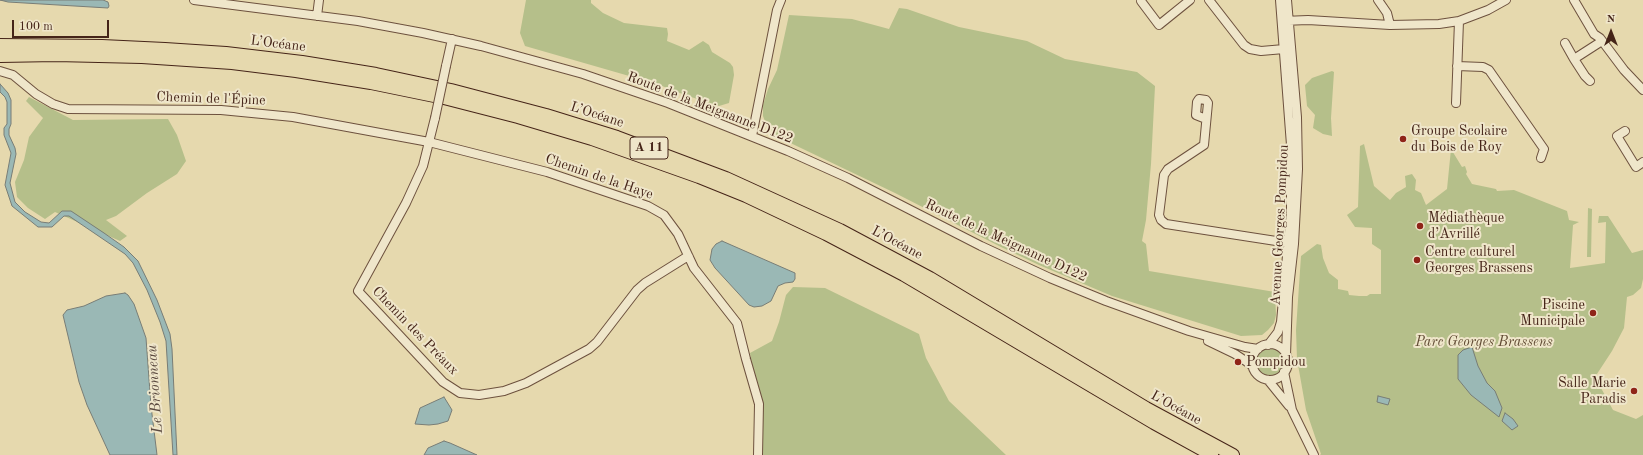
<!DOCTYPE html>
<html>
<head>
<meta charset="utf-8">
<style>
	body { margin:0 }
	#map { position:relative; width:1643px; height:455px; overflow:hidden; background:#e6d9ae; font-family:"Old Standard TT",serif }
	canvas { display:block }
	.north { position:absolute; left:1591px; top:12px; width:40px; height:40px; -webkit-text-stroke:3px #efe6ca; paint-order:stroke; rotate:0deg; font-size:11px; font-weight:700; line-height:16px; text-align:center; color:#452418 }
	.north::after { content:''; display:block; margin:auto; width:14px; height:18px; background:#452418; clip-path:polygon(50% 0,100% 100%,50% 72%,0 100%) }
	.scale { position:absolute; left:12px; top:20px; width:97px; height:18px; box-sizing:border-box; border:2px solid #452418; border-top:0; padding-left:5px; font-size:12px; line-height:14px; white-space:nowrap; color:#452418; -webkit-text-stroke:3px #efe6ca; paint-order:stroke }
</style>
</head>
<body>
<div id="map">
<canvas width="1643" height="455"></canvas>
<div class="north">N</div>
<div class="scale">100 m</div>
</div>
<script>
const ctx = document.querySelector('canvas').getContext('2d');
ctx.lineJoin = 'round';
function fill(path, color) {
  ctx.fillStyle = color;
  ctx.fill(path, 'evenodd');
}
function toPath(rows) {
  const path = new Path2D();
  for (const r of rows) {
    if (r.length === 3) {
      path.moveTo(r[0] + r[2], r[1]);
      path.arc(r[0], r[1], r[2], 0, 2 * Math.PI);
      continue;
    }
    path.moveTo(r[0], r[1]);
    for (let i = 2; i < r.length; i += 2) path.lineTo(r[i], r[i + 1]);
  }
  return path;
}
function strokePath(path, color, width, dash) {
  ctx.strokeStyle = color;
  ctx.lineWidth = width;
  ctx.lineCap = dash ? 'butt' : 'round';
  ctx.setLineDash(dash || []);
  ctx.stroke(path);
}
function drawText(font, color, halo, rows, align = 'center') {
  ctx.font = font + ' "Old Standard TT",serif';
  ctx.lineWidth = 4;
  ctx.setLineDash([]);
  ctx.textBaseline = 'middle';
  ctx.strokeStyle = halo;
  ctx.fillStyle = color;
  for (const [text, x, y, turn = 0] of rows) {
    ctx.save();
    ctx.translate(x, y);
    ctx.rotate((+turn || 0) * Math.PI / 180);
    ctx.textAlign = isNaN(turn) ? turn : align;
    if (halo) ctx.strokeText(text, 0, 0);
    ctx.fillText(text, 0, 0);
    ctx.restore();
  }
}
const green = toPath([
	[526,0,591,0,591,3,603,13,624,23,667,28,668,34,667,41,689,50,703,41,709,45,712,52,730,63,733,67,734,75,729,103,719,106,685,95,657,84,525,46,520,33],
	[899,8,907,9,959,27,1027,41,1065,59,1137,72,1155,86,1151,164,1146,220,1142,241,1146,244,1149,271,1275,292,1276,315,1274,323,1268,330,1262,335,1241,336,1112,296,1039,265,1001,247,895,193,780,138,768,129,763,116,763,105,768,89,777,70,789,15,852,19,889,29],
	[1332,71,1334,72,1331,118,1332,136,1323,134,1313,128,1315,115,1307,106,1305,85,1312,78],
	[29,97,73,120,168,119,177,135,186,161,177,174,147,193,116,216,106,220,127,236,120,241,55,212,45,219,28,208,17,197,15,182,24,160,29,137,43,118,26,101],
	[1364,144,1374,186,1390,200,1396,193,1406,187,1405,176,1412,174,1416,180,1415,190,1421,193,1426,205,1447,189,1451,149,1462,167,1465,166,1467,172,1466,174,1472,184,1496,189,1497,191,1514,190,1567,211,1569,220,1579,222,1573,225,1570,268,1605,263,1606,222,1598,223,1599,216,1608,216,1632,253,1643,250,1643,279,1641,288,1633,295,1627,297,1624,328,1612,351,1595,377,1613,410,1636,419,1643,415,1643,455,1320,455,1321,454,1306,410,1297,359,1296,330,1301,256,1317,244,1321,245,1323,258,1329,273,1338,280,1338,289,1348,291,1349,295,1359,296,1367,296,1370,294,1381,294,1381,250,1372,244,1372,228,1355,227,1347,215,1358,207,1360,146],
	[1588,208,1592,209,1591,257,1587,257],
	[793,287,825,288,919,334,926,358,949,401,1006,455,759,455,759,404,750,353,772,341,779,322,786,295],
	[1271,362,14]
]);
const water = toPath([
	[0,0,103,0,108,2,109,6,108,8,8,2,0,0],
	[0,84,8,93,11,100,11,124,9,129,9,135,15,148,16,154,10,183,15,202,25,212,41,222,49,223,62,211,71,211,104,233,124,247,138,261,157,300,170,334,172,349,177,455,173,455,166,341,160,322,147,290,133,263,125,254,69,216,64,216,52,227,38,227,12,206,5,185,11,153,4,135,4,128,7,124,7,102,5,97,0,92,0,84],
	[722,241,795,273,795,279,793,282,785,283,778,286,771,301,762,306,754,307,749,305,715,268,710,260,712,249,716,244,722,241],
	[125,293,128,295,134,304,146,338,151,406,157,455,110,455,87,405,79,382,63,315,67,310,84,306,106,296,125,293],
	[1472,347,1478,366,1487,383,1495,391,1502,408,1499,417,1471,395,1458,379,1458,355,1463,350,1472,347],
	[1378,396,1390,399,1388,405,1377,402,1378,396],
	[444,397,452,410,448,421,438,424,429,425,415,424,420,408,444,397],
	[1505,413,1513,419,1518,426,1512,430,1502,421,1505,413],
	[444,441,450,443,477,455,424,455,428,448,444,441]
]);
const minor = toPath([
	[194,0,358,21,423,33,481,46,583,74,668,103,788,151,848,178,981,246,1050,278,1106,301,1189,331,1245,347,1258,349],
	[1209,0,1244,45,1250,49,1261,51,1284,49],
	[1378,0,1387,13,1390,25],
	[1574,0,1594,34,1600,38,1624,70,1643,90],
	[1141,1,1159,25,1190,0],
	[317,16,319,0],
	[1283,21,1308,20,1390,25,1439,24,1459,21,1488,10,1506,0],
	[1565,43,1574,59,1602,41],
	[1574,59,1585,76,1590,81],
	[446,66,452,39],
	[1457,66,1483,67,1489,70,1544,149,1541,158],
	[0,71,13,75,36,94,53,104,68,109,221,110,293,117,429,142,423,166,406,203,358,291,443,382,460,393,479,395,504,391,526,383,589,349,597,342,637,290,645,283,685,258,689,257],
	[1456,103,1459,21],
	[435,118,429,142,547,172,648,206,664,215,678,234,694,268,737,323,746,359,759,404,758,455],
	[1206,119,1196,115,1197,102,1199,99,1206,100,1208,103,1204,145,1168,169,1164,175,1159,215,1161,220,1166,224,1289,243],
	[1625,131,1617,136,1636,167,1643,162],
	[752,136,777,10,781,0],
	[1208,341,1235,354,1253,366],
	[1270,362,18],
	[1268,345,1278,332,1281,322,1291,211,1291,145,1280,0],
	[1286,355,1288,297,1294,244,1298,169,1297,117,1287,0],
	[1284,372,1292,410,1314,455],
	[1268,380,1289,406]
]);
const highway = toPath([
	[0,45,102,46,165,49,226,53,302,62,376,74,451,90,546,115,617,137,726,178,840,230,930,278,1146,408,1233,455],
	[0,56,56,55,142,57,232,63,296,71,371,83,444,98,518,117,592,139,699,177,746,196,826,234,904,275,1154,423,1212,455]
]);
const minorBridge = toPath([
	[435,118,446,66]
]);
const markers = [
	[1403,139,4,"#8f2418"],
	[1420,226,4,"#8f2418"],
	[1417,260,4,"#8f2418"],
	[1593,313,4,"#8f2418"],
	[1238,362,4,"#8f2418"],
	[1634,391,4,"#8f2418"]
];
const shields = [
	[649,148,38]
];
const shieldNames = [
	["A 11",649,148]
];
const streetNames = [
	["L’Océane",278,44,7],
	["Chemin de l'Épine",211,99,2],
	["Route de la Meignanne D122",710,108,21],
	["L’Océane",597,115,18],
	["Chemin de la Haye",599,177,19],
	["Avenue Georges Pompidou",1280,225,-87],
	["Route de la Meignanne D122",1006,241,25],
	["L’Océane",897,243,28],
	["Chemin des Préaux",415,331,46],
	["L’Océane",1176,408,29]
];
const poiNames = [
	["Groupe Scolaire",1411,131],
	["du Bois de Roy",1411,147],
	["Médiathèque",1428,218],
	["d’Avrillé",1428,234],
	["Centre culturel",1425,252],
	["Georges Brassens",1425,268],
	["Piscine",1585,305,"right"],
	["Municipale",1585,321,"right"],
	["Pompidou",1246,362],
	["Salle Marie",1626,383,"right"],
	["Paradis",1626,399,"right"]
];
const parkNames = [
	["Parc Georges Brassens",1484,342]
];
const waterNames = [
	["Le Brionneau",155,389,-94]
];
fill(green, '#b5bf8a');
fill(water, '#9ab8b5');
strokePath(water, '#787d76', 1);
strokePath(minor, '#6d513e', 10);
strokePath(highway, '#452418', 14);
strokePath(minor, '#efe6ca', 8);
strokePath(highway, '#e6d9ae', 12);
strokePath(minorBridge, '#6d513e', 10, []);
strokePath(minorBridge, '#efe6ca', 8);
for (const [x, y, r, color] of markers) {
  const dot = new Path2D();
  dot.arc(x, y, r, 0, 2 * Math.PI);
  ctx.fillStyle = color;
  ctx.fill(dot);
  strokePath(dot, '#efe6ca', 1.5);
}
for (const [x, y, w] of shields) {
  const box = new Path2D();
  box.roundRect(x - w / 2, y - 11, w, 22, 3);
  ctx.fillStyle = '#efe6ca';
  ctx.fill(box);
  strokePath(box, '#452418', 1);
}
drawText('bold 13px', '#452418', null, shieldNames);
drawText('14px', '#452418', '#efe6ca', streetNames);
drawText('14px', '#452418', '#efe6ca', poiNames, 'left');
drawText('italic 14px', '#614b34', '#efe6ca', parkNames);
drawText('italic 15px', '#5a493f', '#efe6ca', waterNames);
</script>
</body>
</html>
